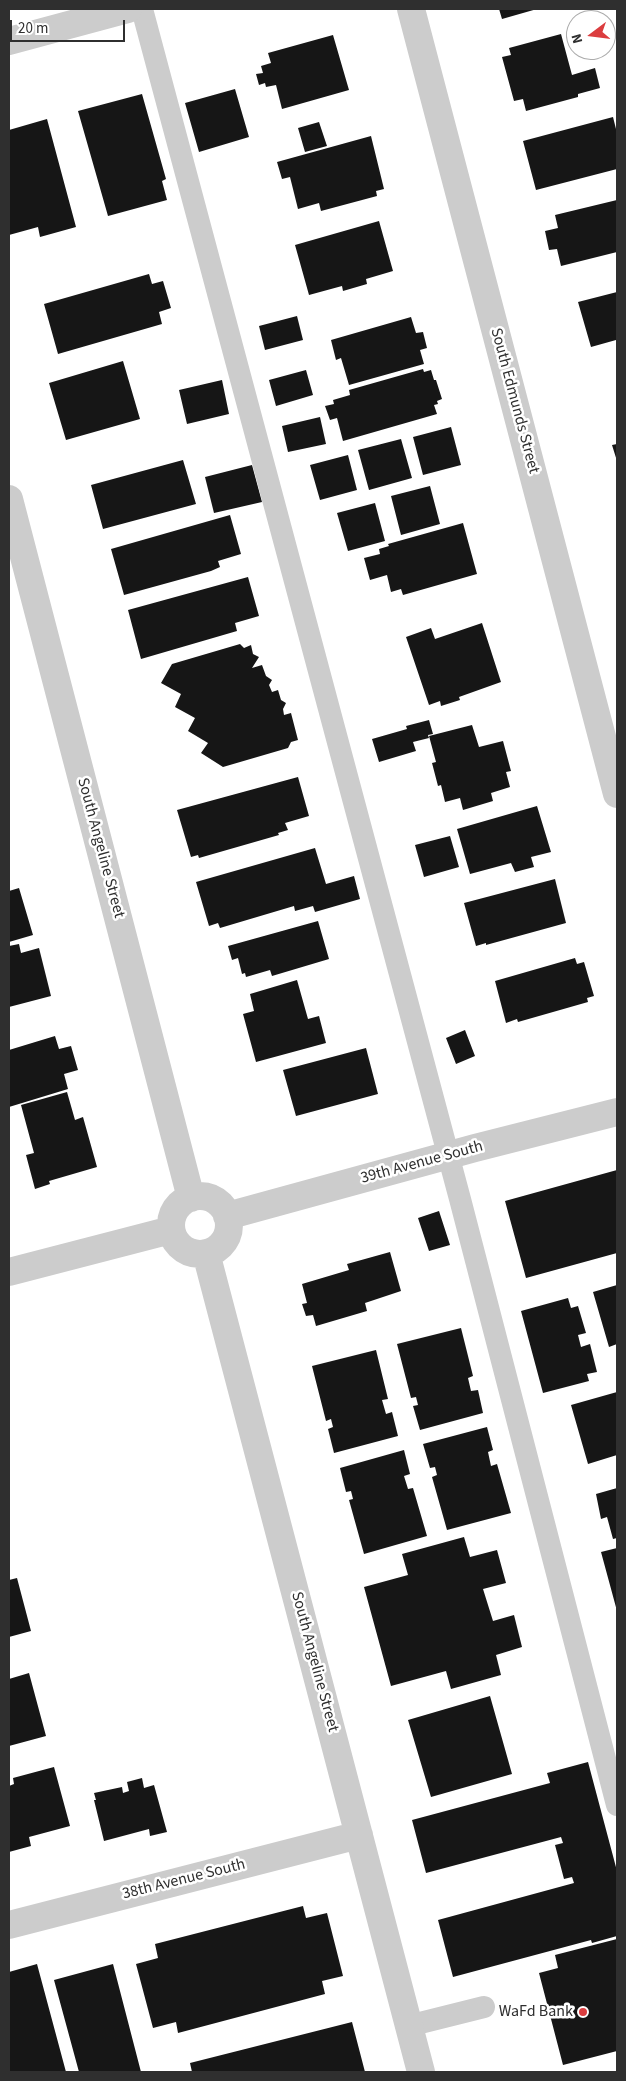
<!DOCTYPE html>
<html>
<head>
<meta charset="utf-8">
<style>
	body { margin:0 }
	#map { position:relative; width:626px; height:2081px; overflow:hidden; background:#fff; font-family:"Source Sans 3",sans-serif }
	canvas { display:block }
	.frame { position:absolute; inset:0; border:10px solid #2f2f2f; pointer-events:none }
	.north { position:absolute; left:566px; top:10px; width:50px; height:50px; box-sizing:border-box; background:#fff; border:1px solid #acacac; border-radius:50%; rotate:255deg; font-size:14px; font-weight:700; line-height:20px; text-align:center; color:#2f2f2f }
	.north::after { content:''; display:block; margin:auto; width:18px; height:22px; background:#db3d3f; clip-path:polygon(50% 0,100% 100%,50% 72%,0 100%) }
	.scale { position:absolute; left:10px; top:20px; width:115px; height:22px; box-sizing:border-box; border:2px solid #2f2f2f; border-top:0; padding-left:6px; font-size:15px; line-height:18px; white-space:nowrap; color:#2f2f2f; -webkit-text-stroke:4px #fff; paint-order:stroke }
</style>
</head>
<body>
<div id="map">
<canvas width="626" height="2081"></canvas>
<div class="frame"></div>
<div class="north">N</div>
<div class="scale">20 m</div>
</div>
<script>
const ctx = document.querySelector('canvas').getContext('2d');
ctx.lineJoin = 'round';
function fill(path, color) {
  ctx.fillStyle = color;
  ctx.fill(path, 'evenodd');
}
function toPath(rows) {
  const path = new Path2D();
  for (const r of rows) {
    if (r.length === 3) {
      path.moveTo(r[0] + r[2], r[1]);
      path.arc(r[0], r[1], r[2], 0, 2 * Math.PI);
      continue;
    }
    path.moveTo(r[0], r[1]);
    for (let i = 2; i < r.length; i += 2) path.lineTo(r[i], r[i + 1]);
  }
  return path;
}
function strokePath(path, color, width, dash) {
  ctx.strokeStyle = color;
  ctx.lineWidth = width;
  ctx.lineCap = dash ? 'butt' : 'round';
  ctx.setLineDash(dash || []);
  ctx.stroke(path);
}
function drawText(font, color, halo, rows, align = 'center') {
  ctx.font = font + ' "Source Sans 3",sans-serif';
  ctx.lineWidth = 5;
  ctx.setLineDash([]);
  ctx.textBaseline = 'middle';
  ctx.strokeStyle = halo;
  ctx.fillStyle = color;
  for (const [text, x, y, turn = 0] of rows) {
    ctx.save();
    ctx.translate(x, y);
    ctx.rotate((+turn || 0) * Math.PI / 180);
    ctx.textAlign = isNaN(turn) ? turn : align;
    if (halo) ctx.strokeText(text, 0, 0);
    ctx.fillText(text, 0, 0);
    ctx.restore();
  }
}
const building = toPath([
	[499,9,537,9,502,19],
	[561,34,572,75,595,68,600,88,578,94,578,97,526,111,523,99,514,101,502,57,511,55,509,48],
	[333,35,349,90,282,109,276,85,266,87,265,83,259,85,256,74,263,73,261,66,271,63,268,53],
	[235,89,249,137,199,152,185,103],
	[142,94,166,179,162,181,167,200,108,216,78,111],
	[613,117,617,133,617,169,536,190,523,141],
	[47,119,76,227,40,237,38,227,9,235,9,130],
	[319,122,327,146,305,152,298,128],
	[371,136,384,189,376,191,377,196,321,211,319,203,298,209,290,177,282,179,277,162],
	[617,200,617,252,561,266,557,249,549,250,545,231,558,228,555,215],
	[379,221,393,271,366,279,367,284,343,291,342,286,309,295,295,245],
	[149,274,152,284,163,281,171,308,159,312,162,324,58,354,44,304],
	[617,292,617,344,616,340,591,347,578,302],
	[297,316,303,340,265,350,259,326],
	[411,317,416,333,423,332,427,348,420,350,424,364,349,385,341,358,336,360,331,340],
	[123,361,140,419,66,440,49,383],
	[423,369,424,372,431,370,434,380,436,380,442,399,437,401,438,404,434,405,437,414,343,441,337,418,330,420,325,406,334,404,333,400,350,395,349,390],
	[306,370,313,395,276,406,269,380],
	[222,380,229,414,187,424,179,390],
	[320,417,326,444,288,452,282,426],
	[451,427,461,465,423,475,413,437],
	[401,439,412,478,369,490,358,450],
	[617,444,617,461,612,445],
	[348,455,357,490,320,500,310,465],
	[183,460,196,504,103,529,91,485],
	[252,465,262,502,214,513,205,477],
	[430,486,440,524,401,535,391,496],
	[375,503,385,541,348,551,337,513],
	[230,515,241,554,218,561,220,567,211,571,124,595,111,549],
	[463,523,477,574,403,595,401,589,391,592,387,575,370,580,364,558,380,554,379,549,389,546,388,544],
	[248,577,259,616,235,623,237,631,141,659,128,610],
	[482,623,501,682,459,697,460,700,441,706,440,701,429,705,406,637,431,628,435,639],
	[240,644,244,648,251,645,253,654,259,657,252,668,262,665,266,676,272,680,269,685,272,692,278,690,281,700,286,703,283,709,284,715,291,713,298,740,291,742,288,748,223,767,201,753,208,743,188,731,195,718,175,707,181,694,161,683,172,664],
	[429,720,433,734,428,735,429,738,413,742,416,751,379,762,372,739,407,729,406,726],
	[472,725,479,747,503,741,511,771,506,772,510,787,491,793,493,801,463,810,460,798,445,802,441,785,438,786,432,763,436,762,429,736],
	[298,777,309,816,285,823,288,830,278,833,279,835,199,858,198,855,191,857,177,810],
	[537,806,551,852,531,857,534,867,515,872,511,863,470,874,457,829],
	[450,836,459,867,424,877,415,845],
	[315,848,326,884,354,876,360,899,315,912,313,906,295,911,294,906,220,928,218,923,209,926,196,882],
	[555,879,566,923,486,945,486,943,476,946,464,903],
	[19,888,33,935,9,942,9,891],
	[318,921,329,959,272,976,270,970,246,977,245,973,242,974,238,958,232,960,228,946],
	[19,944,21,953,39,948,51,996,9,1007,9,946],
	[575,958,577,964,584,962,594,996,587,998,588,1002,518,1022,517,1019,506,1023,495,981],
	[297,980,308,1019,319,1016,326,1043,256,1062,243,1014,254,1011,250,994],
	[465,1030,475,1056,456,1064,446,1038],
	[55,1036,59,1049,71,1046,78,1070,64,1074,68,1089,9,1107,9,1050],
	[366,1048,378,1094,296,1116,283,1070],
	[67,1092,75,1120,83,1117,97,1167,49,1181,50,1184,35,1189,26,1155,34,1153,21,1105],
	[617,1170,617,1253,526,1278,505,1201],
	[439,1211,450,1245,429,1251,418,1218],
	[390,1252,401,1291,365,1303,367,1311,316,1326,313,1315,306,1316,302,1304,307,1303,302,1284,349,1270,347,1264],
	[617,1285,617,1344,609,1347,593,1292],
	[568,1298,571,1308,578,1306,586,1333,578,1335,581,1347,590,1344,597,1372,587,1374,589,1381,543,1393,521,1311],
	[461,1328,473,1376,468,1378,471,1391,478,1390,483,1413,420,1430,413,1406,418,1405,416,1397,411,1398,397,1344],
	[376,1350,388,1399,382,1400,386,1414,392,1412,398,1436,334,1453,328,1429,333,1427,331,1419,326,1421,312,1366],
	[617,1392,617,1455,588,1464,571,1405],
	[487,1427,493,1450,488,1452,491,1466,497,1464,511,1513,447,1530,432,1477,437,1475,435,1467,430,1468,423,1444],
	[404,1450,410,1474,404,1476,408,1489,413,1488,427,1536,364,1554,349,1500,353,1499,351,1491,346,1492,340,1468],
	[617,1488,617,1538,613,1539,607,1517,601,1519,596,1494],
	[464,1537,470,1557,497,1550,506,1583,483,1589,493,1621,514,1615,522,1647,496,1655,501,1675,451,1689,446,1671,391,1686,364,1587,408,1575,402,1554],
	[617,1548,617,1611,601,1552],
	[17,1578,31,1631,9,1637,9,1580],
	[29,1673,46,1736,9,1746,9,1679],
	[490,1696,512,1774,431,1797,408,1720],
	[588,1762,617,1871,617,1936,592,1943,591,1940,453,1977,438,1920,574,1883,572,1877,564,1879,555,1845,563,1843,561,1837,426,1873,412,1820,550,1783,547,1773],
	[54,1767,70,1826,29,1837,31,1846,9,1852,9,1786,14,1784,13,1778],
	[142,1778,144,1788,154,1785,167,1832,150,1836,149,1829,104,1841,94,1800,96,1800,94,1793,122,1787,123,1793,129,1791,127,1782],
	[303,1906,306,1918,327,1913,343,1976,322,1981,325,1994,178,2033,176,2022,153,2028,136,1964,158,1958,155,1944],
	[617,1939,617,2051,563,2065,539,1973,558,1968,555,1955],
	[37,1964,66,2072,9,2072,9,1972],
	[113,1964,141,2072,79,2072,54,1980],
	[352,2022,365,2072,192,2072,190,2063]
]);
const service = toPath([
	[142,9,460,1199,617,1805],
	[408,2026,484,2007]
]);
const minor = toPath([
	[411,9,617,794],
	[9,41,128,9],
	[9,499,191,1198],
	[200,1225,29],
	[227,1216,475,1148,617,1112],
	[206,1253,421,2072],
	[9,1272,171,1230],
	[9,1925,359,1835]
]);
const markers = [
	[583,2012,5,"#db3d3f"]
];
const streetNames = [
	["South Edmunds Street",514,401,75],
	["South Angeline Street",100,848,75],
	["39th Avenue South",422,1163,-15],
	["South Angeline Street",314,1662,75],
	["38th Avenue South",184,1880,-14]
];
const poiNames = [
	["WaFd Bank",573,2012]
];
fill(building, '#161616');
strokePath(service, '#ccc', 22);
strokePath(minor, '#ccc', 28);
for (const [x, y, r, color] of markers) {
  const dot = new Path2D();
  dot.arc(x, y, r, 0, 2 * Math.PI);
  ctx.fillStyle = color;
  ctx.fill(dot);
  strokePath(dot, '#fff', 2);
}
drawText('16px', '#2f2f2f', '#fff', streetNames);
drawText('16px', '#2f2f2f', '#fff', poiNames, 'right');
</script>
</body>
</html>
